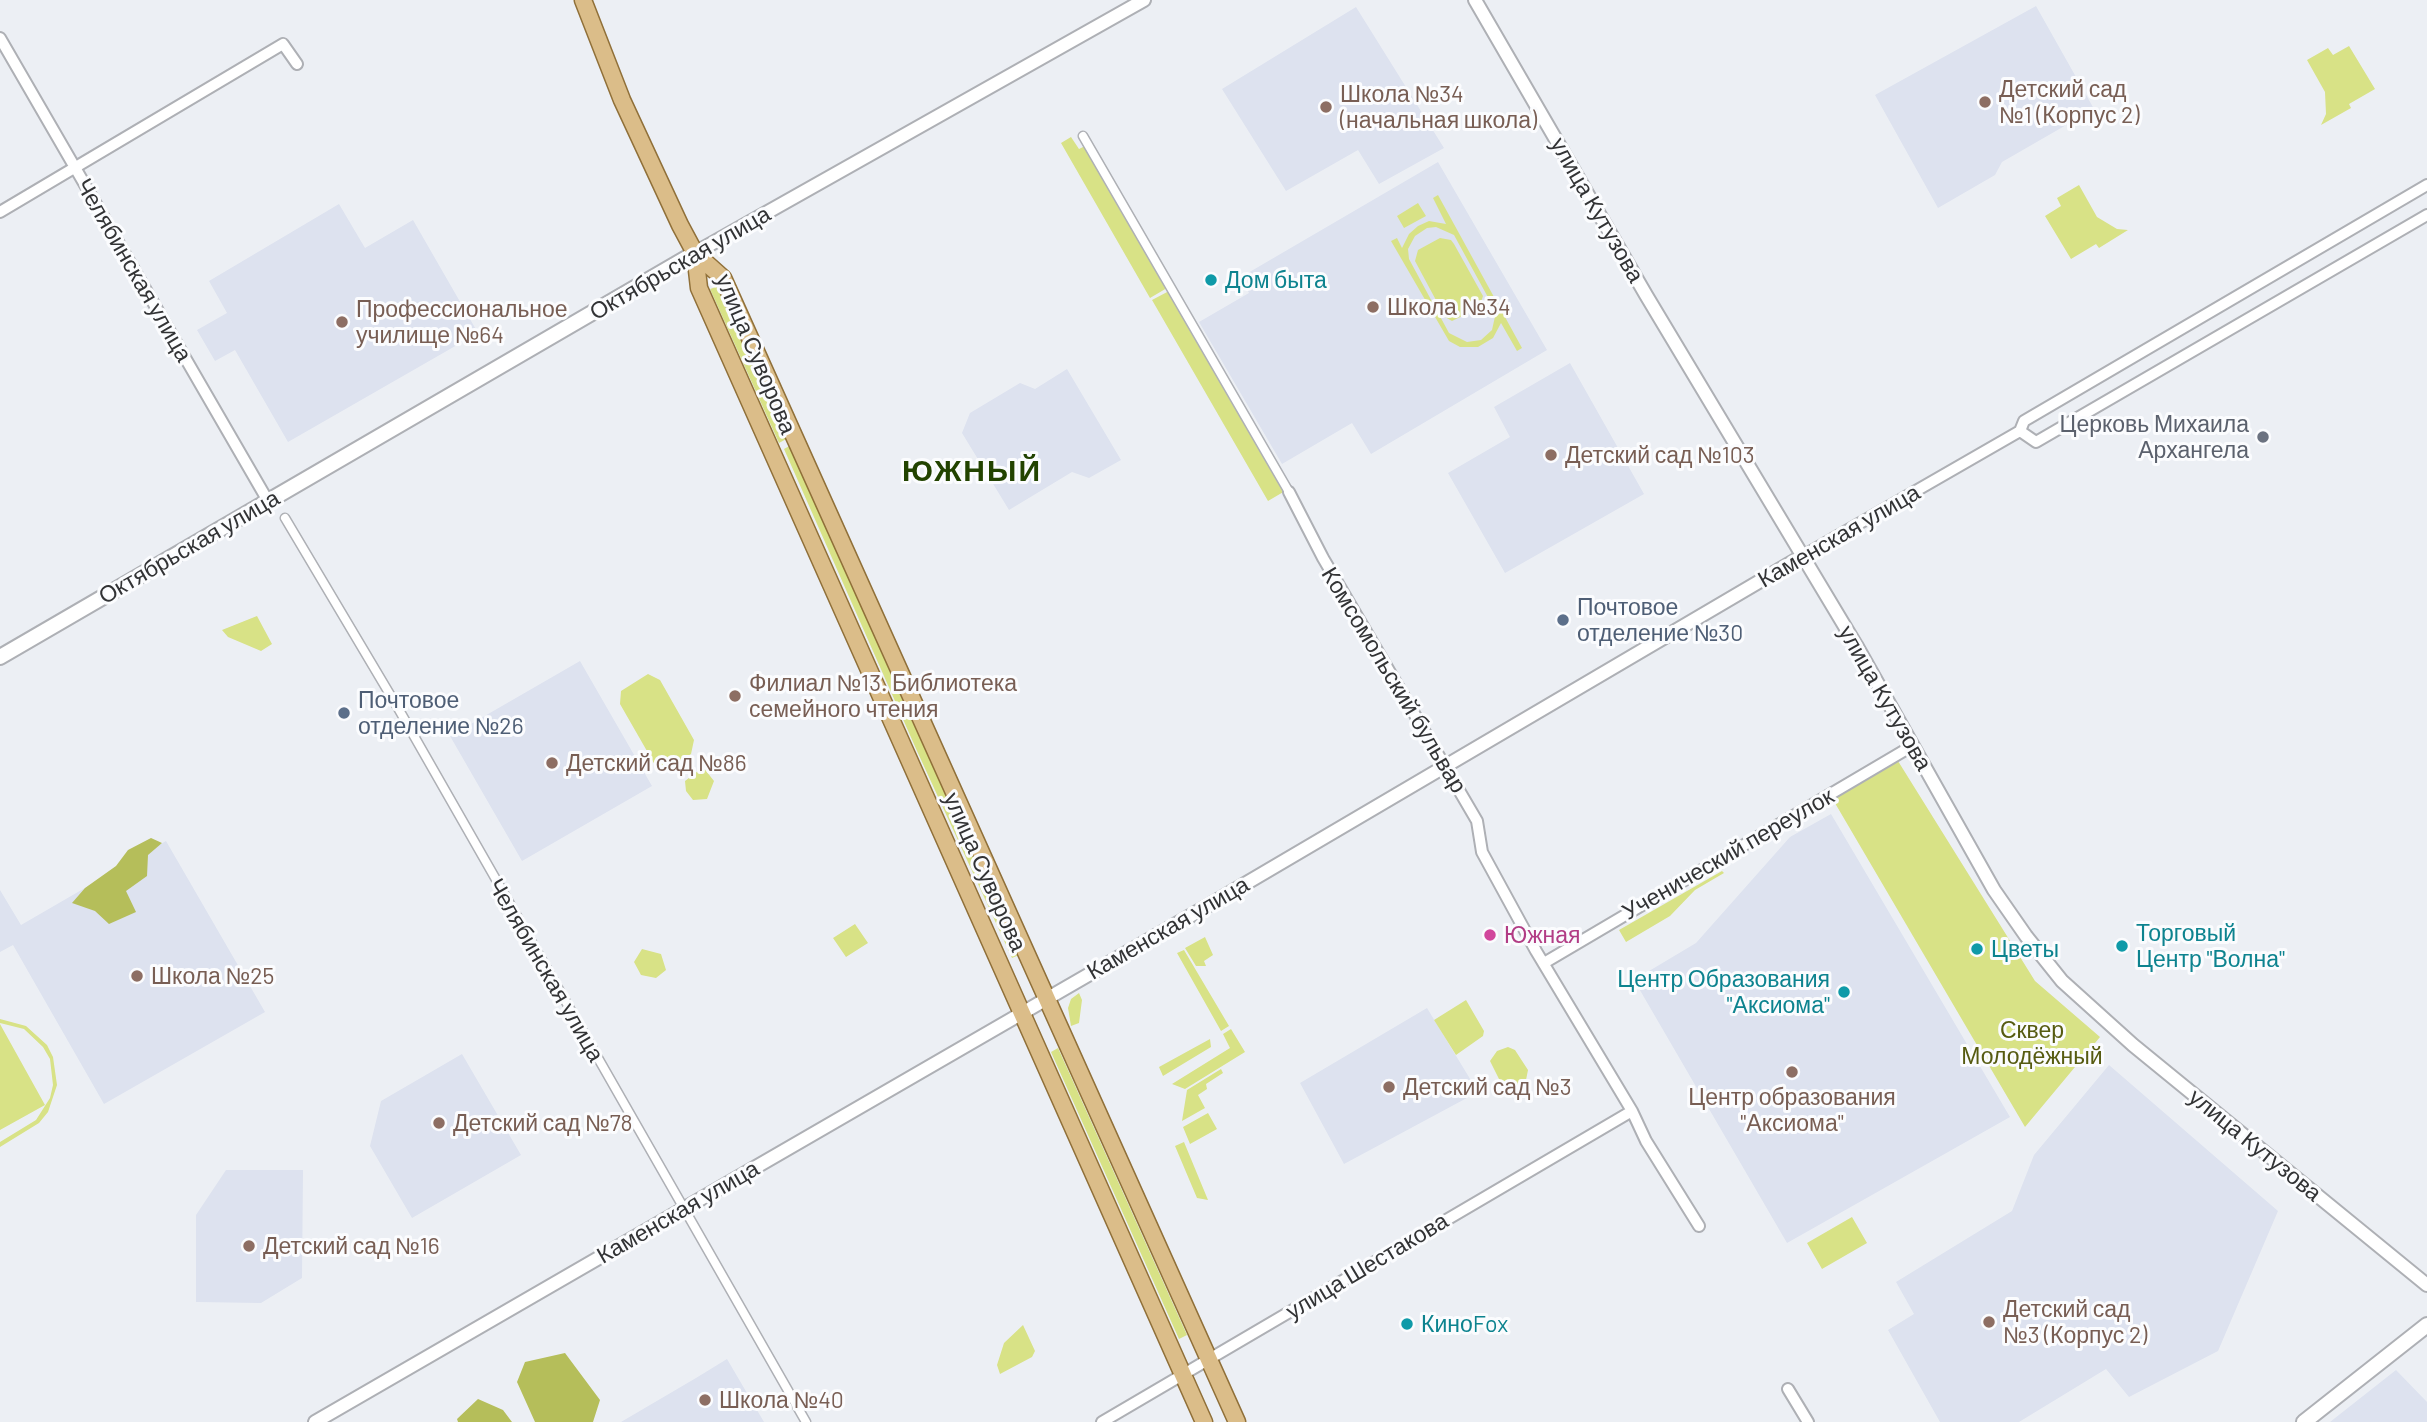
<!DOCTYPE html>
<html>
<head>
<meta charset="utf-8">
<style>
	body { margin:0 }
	canvas { display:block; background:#eceff4 }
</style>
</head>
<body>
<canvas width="2427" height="1422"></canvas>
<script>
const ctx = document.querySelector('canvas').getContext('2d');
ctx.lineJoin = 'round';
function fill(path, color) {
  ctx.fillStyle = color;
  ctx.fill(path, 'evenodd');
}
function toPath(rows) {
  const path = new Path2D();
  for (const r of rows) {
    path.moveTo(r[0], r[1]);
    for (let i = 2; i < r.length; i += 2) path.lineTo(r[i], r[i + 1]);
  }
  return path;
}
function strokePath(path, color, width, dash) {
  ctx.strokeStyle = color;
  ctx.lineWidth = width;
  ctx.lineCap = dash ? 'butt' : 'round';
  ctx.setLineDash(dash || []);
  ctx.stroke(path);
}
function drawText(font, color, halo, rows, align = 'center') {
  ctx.font = font + ' Barlow,sans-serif';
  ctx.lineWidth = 6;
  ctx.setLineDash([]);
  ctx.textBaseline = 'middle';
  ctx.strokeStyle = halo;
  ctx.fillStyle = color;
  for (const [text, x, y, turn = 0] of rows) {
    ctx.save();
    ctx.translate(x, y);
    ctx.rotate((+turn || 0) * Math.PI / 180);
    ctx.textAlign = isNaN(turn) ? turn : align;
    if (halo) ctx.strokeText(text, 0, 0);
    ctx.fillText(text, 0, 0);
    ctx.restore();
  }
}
const built = toPath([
	[2036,6,2094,109,2002,162,1995,175,1938,208,1875,95],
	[1356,7,1444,148,1379,184,1358,150,1286,191,1222,89],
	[1438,162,1547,350,1371,454,1352,423,1282,464,1199,322,1249,293,1241,277],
	[339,204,365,248,413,220,478,333,288,442,235,350,215,361,197,330,227,313,209,281],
	[1570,363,1644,494,1505,573,1448,473,1510,437,1494,407],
	[1067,369,1121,460,1089,478,1072,472,1009,510,962,433,970,413,1020,383,1035,389],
	[580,661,652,786,522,861,450,736],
	[1831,814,2010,1117,1787,1243,1634,980,1696,943,1790,837],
	[166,841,265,1012,104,1104,13,945,0,952,0,890,21,925],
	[1427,1008,1478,1092,1344,1164,1300,1083],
	[462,1054,521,1155,412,1218,370,1146,381,1101],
	[2109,1065,2278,1211,2218,1351,2129,1397,2106,1369,2019,1422,1940,1422,1888,1330,1914,1314,1896,1282,2012,1211,2034,1155],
	[226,1170,303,1170,302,1278,261,1303,196,1302,196,1215],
	[727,1359,764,1422,621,1422,696,1378],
	[2396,1370,2427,1402,2427,1422,2330,1422]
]);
const green = toPath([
	[2349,46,2375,89,2349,104,2351,108,2321,125,2326,114,2325,92,2307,60,2328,48,2333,55],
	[1071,137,1079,149,1085,146,1167,288,1150,298,1061,143],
	[2079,185,2097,217,2117,229,2128,230,2099,248,2096,244,2071,259,2045,216,2061,206,2057,198],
	[1438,195,1522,348,1517,351,1501,323,1493,338,1478,347,1460,347,1449,341,1391,241,1397,238,1402,248,1409,234,1418,226,1429,221,1446,224,1433,198],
	[1436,227,1454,235,1496,312,1492,330,1481,340,1467,342,1449,333,1409,259,1408,249,1415,236,1427,228],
	[1418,203,1426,216,1404,228,1397,216],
	[1440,238,1451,240,1454,244,1483,296,1479,308,1452,321,1445,317,1415,261,1418,250],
	[719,286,788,438,779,443,710,289],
	[1169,291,1285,491,1268,501,1152,300],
	[791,445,897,688,1019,955,1012,958,917,751,784,449],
	[257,616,272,644,261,651,228,637,222,630],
	[648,674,660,680,694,740,691,754,669,768,655,765,620,704,621,691],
	[1898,761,2035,981,2100,1037,2025,1127,1832,798],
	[703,767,714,781,707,799,693,800,686,791,685,781],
	[1722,871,1724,873,1695,890,1670,916,1626,942,1619,930],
	[855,924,868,943,846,957,833,938],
	[1205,937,1213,955,1204,961,1206,966,1196,966,1185,948],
	[642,949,661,954,666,970,656,978,641,975,634,962],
	[1184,950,1229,1026,1221,1031,1177,953],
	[1079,993,1082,1000,1079,1023,1071,1026,1068,1008,1071,999],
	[1466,1000,1484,1031,1483,1036,1456,1055,1434,1020],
	[0,1019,26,1026,47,1045,53,1057,57,1085,48,1112,39,1123,0,1147,0,1142,36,1120,50,1098,53,1085,50,1059,43,1047,24,1029,0,1023],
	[0,1024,45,1105,0,1130],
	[1231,1029,1245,1052,1185,1089,1172,1084,1230,1048,1223,1034],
	[1210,1039,1211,1047,1163,1076,1159,1067],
	[1508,1047,1515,1050,1528,1070,1525,1085,1513,1091,1503,1087,1490,1061,1497,1051],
	[1058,1048,1187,1335,1179,1339,1051,1052],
	[1221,1069,1223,1073,1206,1084,1207,1089,1198,1095,1205,1108,1182,1121,1187,1090],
	[1208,1113,1217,1129,1190,1144,1183,1127],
	[1184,1142,1208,1200,1197,1198,1175,1146],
	[1852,1217,1867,1243,1822,1269,1807,1243],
	[1023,1325,1035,1351,1032,1357,1000,1374,997,1365,1004,1343]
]);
const forest = toPath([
	[151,838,162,843,148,855,147,876,126,891,136,912,109,924,95,911,72,903,85,888,116,866,128,850],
	[565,1353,600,1400,593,1422,535,1422,517,1382,525,1362],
	[478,1399,503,1410,512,1422,458,1422,457,1419]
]);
const pedestrian = toPath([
	[1083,136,1289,492],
	[285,518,398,708,806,1422]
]);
const minor = toPath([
	[0,38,268,501],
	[0,212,283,44,297,64],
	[2020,431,2036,442,2427,215],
	[1289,492,1323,558,1477,821,1482,852,1536,951,1632,1111,1646,1141,1699,1226],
	[1801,557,2020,431,2024,421,2427,185],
	[1544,963,1912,746],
	[1788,1389,1808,1422],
	[1102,1422,1632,1111]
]);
const tertiary = toPath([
	[1475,0,1646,295,1856,645,1994,890,2026,936,2062,981,2133,1045,2427,1285],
	[695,253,1144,0],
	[315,1422,1216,901,1801,557]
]);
const secondary = toPath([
	[0,657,695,253],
	[2304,1422,2427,1325]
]);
const primary = toPath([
	[583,0,622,100,680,225,695,253,723,278,1237,1422],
	[695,253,699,288,1204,1422]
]);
const markers = [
	[1985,102,7,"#8d6e63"],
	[1326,107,7,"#8d6e63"],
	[1211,280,7,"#0f9aa8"],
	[1373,307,7,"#8d6e63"],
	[342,322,7,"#8d6e63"],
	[2263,437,7,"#6b7280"],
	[1551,455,7,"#8d6e63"],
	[1563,620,7,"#5c6f8a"],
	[735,696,7,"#8d6e63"],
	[344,713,7,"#5c6f8a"],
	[552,763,7,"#8d6e63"],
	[1490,935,7,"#d1479c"],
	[2122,946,7,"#0f9aa8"],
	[1977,949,7,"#0f9aa8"],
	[137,976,7,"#8d6e63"],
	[1844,992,7,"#0f9aa8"],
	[1792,1072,7,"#8d6e63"],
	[1389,1087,7,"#8d6e63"],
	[439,1123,7,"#8d6e63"],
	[249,1246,7,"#8d6e63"],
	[1989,1322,7,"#8d6e63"],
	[1407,1324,7,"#0f9aa8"],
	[705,1400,7,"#8d6e63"]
];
const educationNames = [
	["Детский сад",1999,89],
	["№1 (Корпус 2)",1999,115],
	["Школа №34",1340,94],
	["(начальная школа)",1340,120],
	["Школа №34",1387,307],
	["Профессиональное",356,309],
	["училище №64",356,335],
	["Детский сад №103",1565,455],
	["Филиал №13. Библиотека",749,683],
	["семейного чтения",749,709],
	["Детский сад №86",566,763],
	["Школа №25",151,976],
	["Детский сад №3",1403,1087],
	["Центр образования",1792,1097,"center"],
	["\"Аксиома\"",1792,1123,"center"],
	["Детский сад №78",453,1123],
	["Детский сад №16",263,1246],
	["Детский сад",2003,1309],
	["№3 (Корпус 2)",2003,1335],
	["Школа №40",719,1400]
];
const streetNames = [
	["улица Кутузова",1597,210,60],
	["Октябрьская улица",680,263,-30],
	["Челябинская улица",134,270,60],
	["улица Суворова",756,354,67],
	["Каменская улица",1839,536,-30],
	["Октябрьская улица",189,547,-30],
	["Комсомольский бульвар",1394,680,59],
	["улица Кутузова",1885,698,60],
	["Ученический переулок",1728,854,-30],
	["улица Суворова",985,872,66],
	["Каменская улица",1168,928,-30],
	["Челябинская улица",546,970,60],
	["улица Кутузова",2255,1145,39],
	["Каменская улица",678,1212,-30],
	["улица Шестакова",1367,1266,-31]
];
const cultureNames = [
	["Дом быта",1225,280],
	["Торговый",2136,933],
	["Центр \"Волна\"",2136,959],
	["Цветы",1991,949],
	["Центр Образования",1830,979,"right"],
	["\"Аксиома\"",1830,1005,"right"],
	["КиноFox",1421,1324]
];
const worshipNames = [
	["Церковь Михаила",2249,424],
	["Архангела",2249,450]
];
const serviceNames = [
	["Почтовое",1577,607],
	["отделение №30",1577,633],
	["Почтовое",358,700],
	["отделение №26",358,726]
];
const hotelNames = [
	["Южная",1504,935]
];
const parkNames = [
	["Сквер",2032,1030],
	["Молодёжный",2032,1056]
];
const districtNames = [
	["ЮЖНЫЙ",972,471]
];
fill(built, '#dde2ef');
fill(green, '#d8e286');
fill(forest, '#b5be5a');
strokePath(pedestrian, '#aeb0b5', 11);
strokePath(minor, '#aeb0b5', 14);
strokePath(tertiary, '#aeb0b5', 16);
strokePath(secondary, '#aeb0b5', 18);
strokePath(primary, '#907039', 19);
strokePath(pedestrian, '#fff', 8);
strokePath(minor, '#fff', 10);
strokePath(tertiary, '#fff', 12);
strokePath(secondary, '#fff', 14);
strokePath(primary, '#dbbd89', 16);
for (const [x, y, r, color] of markers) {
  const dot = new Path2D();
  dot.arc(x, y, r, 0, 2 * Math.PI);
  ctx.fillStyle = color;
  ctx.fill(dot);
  strokePath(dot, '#fbfcfe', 2.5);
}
drawText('23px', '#785e54', '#fbfcfe', educationNames, 'left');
drawText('23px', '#323335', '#fbfcfe', streetNames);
drawText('23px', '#0d838f', '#fbfcfe', cultureNames, 'left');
drawText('23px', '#5b616d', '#fbfcfe', worshipNames, 'right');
drawText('23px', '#4e5e75', '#fbfcfe', serviceNames, 'left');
drawText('23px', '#b23c85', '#fbfcfe', hotelNames, 'left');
drawText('23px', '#565b11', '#fbfcfe', parkNames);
ctx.letterSpacing = '2px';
drawText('bold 30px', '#224300', '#fbfcfe', districtNames);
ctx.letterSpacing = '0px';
</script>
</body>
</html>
